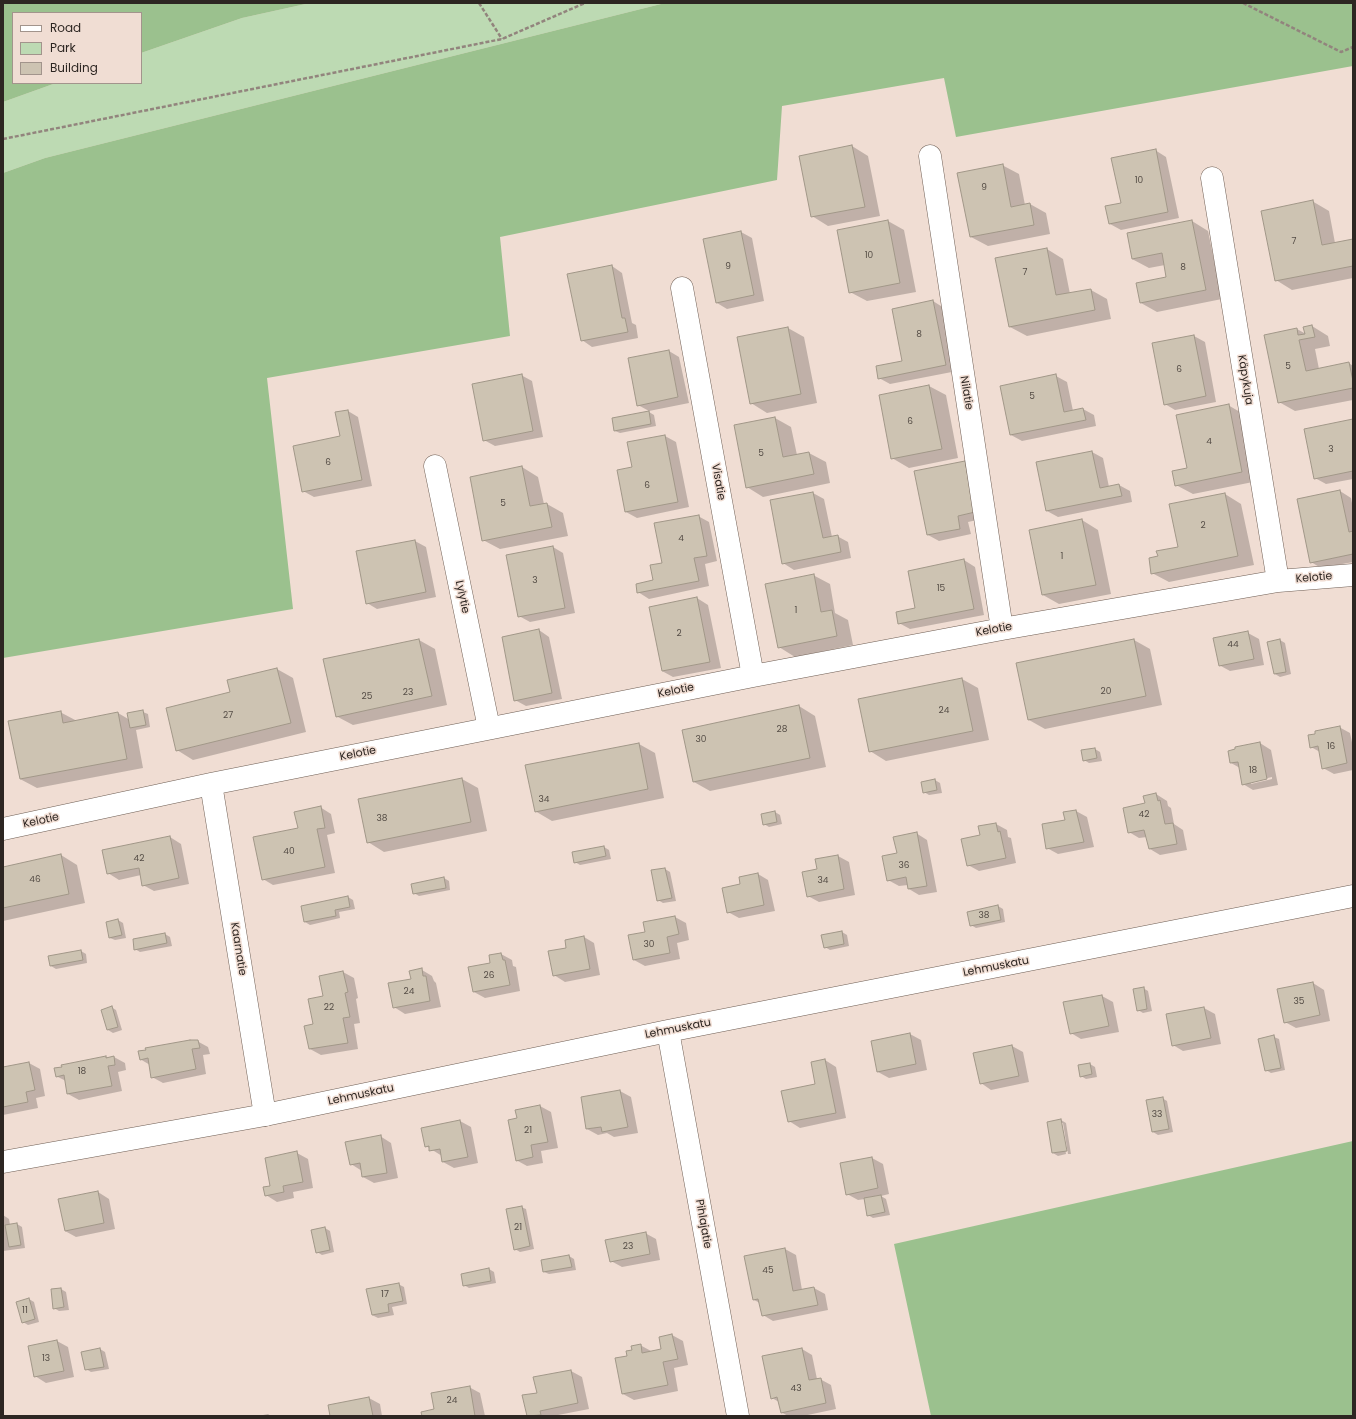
<!DOCTYPE html>
<html>
<head>
<meta charset="utf-8">
<style>
	body { margin:0 }
	#map { position:relative; width:1356px; height:1419px; overflow:hidden; background:#f0ddd3; font-family:Poppins,sans-serif }
	canvas { display:block }
	.frame { position:absolute; inset:0; border:4px solid #2d2622; pointer-events:none }
	.legend { position:absolute; left:12px; top:12px; width:130px; height:72px; box-sizing:border-box; background:#f0ddd3; border:1px solid #a2948c; margin:0; padding:5px 7px; list-style:none; font-size:12px; color:#2d2622 }
	.legend li { display:flex; align-items:center; gap:8px; height:20px }
	.legend b { width:20px; border:1px solid #a2948c }
</style>
</head>
<body>
<div id="map">
<canvas width="1356" height="1419"></canvas>
<div class="frame"></div>
<ul class="legend">
<li><b style="height:5px;background:#fff"></b>Road</li>
<li><b style="height:11px;background:#bddab3"></b>Park</li>
<li><b style="height:11px;background:#cdc3b2"></b>Building</li>
</ul>
</div>
<script>
const ctx = document.querySelector('canvas').getContext('2d');
ctx.lineJoin = 'round';
function fill(path, color) {
  ctx.fillStyle = color;
  ctx.fill(path, 'evenodd');
}
function toPath(rows) {
  const path = new Path2D();
  for (const r of rows) {
    path.moveTo(r[0], r[1]);
    for (let i = 2; i < r.length; i += 2) path.lineTo(r[i], r[i + 1]);
  }
  return path;
}
function strokePath(path, color, width, dash) {
  ctx.strokeStyle = color;
  ctx.lineWidth = width;
  ctx.lineCap = dash ? 'butt' : 'round';
  ctx.setLineDash(dash || []);
  ctx.stroke(path);
}
function drawText(font, color, halo, rows, align = 'center') {
  ctx.font = font + ' Poppins,sans-serif';
  ctx.lineWidth = 3;
  ctx.setLineDash([]);
  ctx.textBaseline = 'middle';
  ctx.strokeStyle = halo;
  ctx.fillStyle = color;
  for (const [text, x, y, turn = 0] of rows) {
    ctx.save();
    ctx.translate(x, y);
    ctx.rotate((+turn || 0) * Math.PI / 180);
    ctx.textAlign = isNaN(turn) ? turn : align;
    if (halo) ctx.strokeText(text, 0, 0);
    ctx.fillText(text, 0, 0);
    ctx.restore();
  }
}
const green = toPath([
	[310,3,665,3,45,158,3,173,3,102,56,83,141,83,141,53,242,18]
]);
const forest = toPath([
	[3,3,310,3,242,18,141,53,141,13,13,13,13,83,56,83,3,102],
	[665,3,1353,3,1353,66,956,137,944,78,782,106,777,180,500,237,510,336,267,378,293,609,3,658,3,173,45,158],
	[1353,1141,1353,1416,931,1416,894,1244]
]);
const shadow = toPath([
	[852,146,868,156,880,216,828,226,812,216,800,156],
	[1155,150,1166,157,1179,218,1121,230,1110,224],
	[1002,165,1019,174,1025,205,1030,204,1046,213,1050,234,988,246,971,237],
	[1312,201,1329,211,1335,243,1353,240,1353,278,1292,290,1276,280],
	[888,221,904,230,916,292,867,301,850,292],
	[1192,221,1208,231,1222,299,1157,312,1141,303,1168,278,1165,265,1149,268,1132,259],
	[741,232,752,238,764,301,727,309,717,303],
	[1047,249,1063,259,1070,294,1091,290,1107,299,1111,319,1027,336,1010,327,997,259],
	[612,266,622,273,632,323,636,325,638,338,592,347,582,340],
	[933,301,944,308,957,371,890,384,879,378,903,362],
	[1312,326,1328,336,1330,346,1315,349,1319,369,1349,363,1353,366,1353,400,1295,411,1279,402,1297,329,1306,334],
	[788,328,804,337,817,403,767,413,751,403],
	[1194,336,1205,342,1216,402,1175,410,1165,404],
	[669,351,679,357,689,403,649,411,638,405],
	[521,375,532,381,543,437,495,446,484,440],
	[1056,376,1067,382,1073,411,1083,409,1094,415,1096,426,1022,441,1011,435],
	[929,386,946,395,958,458,909,468,892,458,880,396],
	[1228,405,1245,415,1258,481,1193,494,1176,485,1188,469],
	[348,411,358,417,372,486,314,497,303,491,341,437],
	[649,412,654,415,656,426,620,433,615,431],
	[775,418,791,427,797,455,809,453,826,462,830,483,763,497,747,487],
	[1353,420,1353,479,1326,484,1315,478],
	[665,436,676,442,689,507,637,518,626,512,633,468],
	[1092,452,1103,458,1109,487,1119,485,1130,491,1132,502,1058,517,1047,511,1037,463],
	[965,462,976,468,986,518,968,522,971,534,939,541,928,535,916,472],
	[522,467,538,477,544,504,547,504,563,513,568,536,500,549,483,540],
	[1340,491,1351,498,1353,508,1353,562,1321,568,1311,562],
	[813,493,824,499,832,537,837,536,848,542,851,558,794,570,783,563,771,501],
	[1225,494,1241,504,1254,565,1169,582,1152,573,1159,557,1179,548],
	[698,516,709,522,717,561,705,564,709,586,649,599,638,592,654,581,664,563],
	[1082,520,1098,530,1111,594,1059,604,1043,595,1030,530],
	[415,541,426,547,436,597,377,609,367,603,357,552],
	[553,547,563,553,575,613,530,622,519,616],
	[964,560,975,567,984,615,910,629,899,623,916,609],
	[813,575,830,584,835,613,848,620,853,645,795,657,779,647],
	[697,598,708,605,721,668,673,677,662,671],
	[539,630,549,637,562,699,526,706,515,700],
	[1248,633,1259,639,1264,665,1230,671,1219,665],
	[419,640,435,649,447,705,353,725,336,716,325,659],
	[1134,640,1150,649,1162,705,1045,729,1029,720],
	[1280,640,1285,643,1291,674,1280,677,1275,674],
	[277,669,293,678,306,732,193,760,177,750,231,693],
	[962,679,978,688,989,740,886,761,870,751],
	[799,706,815,716,826,767,710,791,694,782],
	[60,712,77,721,118,713,130,720,143,712,148,714,150,727,136,730,143,768,37,788,20,779],
	[1339,727,1350,733,1353,747,1353,770,1334,774,1323,768,1320,752,1311,747],
	[1260,743,1271,750,1278,785,1253,790,1243,784,1240,768,1231,763],
	[1272,777,1272,779,1251,784,1251,782],
	[639,744,655,753,664,798,552,821,535,811],
	[1095,749,1100,752,1102,761,1089,763,1084,760],
	[462,779,478,788,487,831,384,852,368,842],
	[935,780,940,783,942,793,929,795,924,792],
	[1156,794,1167,801,1168,806,1171,808,1174,824,1183,830,1187,850,1160,855,1150,849,1147,837,1139,838,1129,832,1146,804],
	[320,807,331,814,335,833,327,835,335,873,273,885,263,879,299,829],
	[1076,811,1087,817,1094,847,1058,854,1047,848,1066,820],
	[775,812,780,815,782,824,769,827,764,824],
	[996,824,1007,830,1008,837,1011,838,1016,863,979,871,968,865,981,836],
	[916,833,927,840,937,892,919,895,909,889,908,885,899,886,888,880,898,854],
	[170,837,181,844,189,884,154,891,143,885,141,875,119,880,108,873],
	[604,847,609,850,611,859,580,865,575,862],
	[61,855,77,865,85,903,3,921,3,868],
	[838,856,849,862,855,895,819,902,808,896,818,870],
	[665,869,670,872,676,901,663,903,658,900],
	[758,874,768,880,775,911,739,918,728,912,741,885],
	[444,878,449,881,450,890,419,896,414,893],
	[348,897,353,900,355,909,339,912,340,918,310,925,305,922],
	[998,906,1003,909,1005,922,976,928,971,925],
	[675,917,686,923,689,940,677,943,680,959,645,966,634,960,647,932],
	[118,920,123,923,126,938,115,940,110,938],
	[842,932,847,935,849,946,830,950,825,947],
	[165,934,170,937,172,946,140,952,135,949],
	[584,937,594,943,600,975,565,982,554,975,567,948],
	[81,951,86,954,87,963,56,969,51,966,49,957],
	[501,954,512,960,513,966,516,967,520,991,485,998,474,992,492,963,490,956],
	[422,970,432,976,434,981,436,983,441,1007,405,1014,394,1007,412,979],
	[343,972,354,978,358,998,356,999,360,1023,354,1024,358,1049,321,1055,310,1049,314,1025,324,997,320,977],
	[1313,983,1324,990,1330,1021,1296,1028,1285,1022],
	[1143,988,1148,991,1152,1011,1143,1013,1138,1010],
	[1102,996,1113,1002,1119,1032,1081,1039,1071,1033,1065,1003],
	[111,1007,116,1010,122,1030,113,1033,108,1030,102,1010],
	[1204,1008,1215,1014,1221,1044,1183,1051,1173,1045],
	[910,1034,921,1040,927,1070,889,1078,878,1072],
	[1274,1037,1279,1039,1285,1070,1271,1073,1266,1070],
	[197,1041,208,1047,210,1054,203,1055,206,1074,163,1083,152,1077,150,1065,140,1059],
	[1012,1046,1023,1052,1029,1082,991,1090,981,1083,974,1053],
	[106,1057,109,1058,114,1057,125,1063,126,1070,118,1072,122,1091,79,1100,68,1094,66,1081,56,1076],
	[825,1060,836,1067,846,1118,800,1128,789,1121,816,1085],
	[29,1063,40,1069,45,1096,36,1098,38,1108,3,1115,3,1068],
	[1090,1064,1095,1067,1097,1077,1086,1079,1081,1076],
	[620,1091,631,1097,638,1133,614,1137,607,1133,598,1135,587,1129,582,1098],
	[1162,1098,1167,1101,1173,1132,1158,1135,1153,1132],
	[540,1106,551,1112,558,1148,541,1151,543,1163,527,1166,516,1160,518,1119],
	[1061,1120,1066,1123,1071,1154,1068,1154,1063,1123,1061,1123,1066,1154,1058,1156,1053,1153],
	[460,1121,471,1127,478,1163,454,1168,443,1162,442,1156,426,1146],
	[380,1136,391,1143,398,1178,374,1183,363,1177,362,1171,351,1164],
	[297,1153,308,1159,313,1188,293,1192,294,1198,277,1202,266,1195],
	[872,1158,883,1164,889,1194,881,1196,886,1199,890,1215,873,1218,868,1215,865,1199,858,1200,847,1194],
	[98,1192,109,1199,115,1229,76,1237,65,1231],
	[521,1207,526,1209,534,1249,520,1252,515,1249],
	[3,1215,9,1219,10,1225,17,1224,22,1227,25,1248,3,1251],
	[325,1228,330,1231,334,1252,322,1255,317,1252],
	[645,1233,656,1239,660,1260,622,1267,611,1261],
	[785,1249,796,1255,802,1290,814,1288,825,1294,828,1310,773,1321,763,1315,760,1303,754,1300],
	[569,1256,574,1259,576,1270,549,1274,544,1272],
	[489,1269,494,1272,496,1283,469,1288,464,1285,462,1274],
	[398,1284,404,1287,407,1304,392,1307,394,1315,378,1318,372,1315],
	[61,1289,66,1292,69,1310,59,1311,54,1308,52,1290],
	[29,1299,34,1302,39,1322,28,1325,23,1322],
	[672,1335,683,1341,688,1365,674,1368,678,1391,634,1400,623,1394,629,1357,633,1351,640,1345,651,1351,662,1350],
	[57,1341,68,1347,74,1377,46,1383,35,1376],
	[100,1349,105,1352,109,1369,91,1372,86,1369],
	[802,1349,812,1355,817,1379,820,1379,831,1385,836,1409,803,1416,788,1416,781,1412,779,1402,772,1398],
	[571,1371,582,1377,589,1409,553,1416,528,1416,524,1396,538,1393,535,1378],
	[469,1387,480,1393,485,1416,423,1416,435,1410],
	[369,1398,380,1404,382,1416,331,1416],
	[268,1414,271,1416,258,1416]
]);
const building = toPath([
	[852,145,865,207,811,217,799,156,852,145],
	[1156,149,1168,212,1109,224,1105,206,1121,203,1111,158,1156,149],
	[1003,164,1011,207,1030,203,1034,225,970,237,957,173,1003,164],
	[1313,200,1322,245,1353,239,1353,266,1275,281,1261,211,1313,200],
	[888,220,900,283,849,293,837,230,888,220],
	[1192,220,1206,290,1140,303,1136,283,1166,277,1162,253,1132,259,1127,233,1192,220],
	[741,231,754,295,716,303,703,239,741,231],
	[1047,248,1056,295,1091,289,1095,310,1009,327,995,258,1047,248],
	[612,265,622,318,625,318,628,332,581,341,567,274,612,265],
	[933,300,946,365,878,379,876,366,902,361,892,309,933,300],
	[1312,325,1315,337,1299,340,1306,371,1349,362,1353,381,1353,388,1278,403,1264,335,1297,328,1298,335,1305,334,1303,327,1312,325],
	[788,327,801,394,750,404,737,337,788,327],
	[1194,335,1206,396,1164,405,1152,343,1194,335],
	[669,350,678,397,637,406,628,358,669,350],
	[522,374,533,431,483,441,472,384,522,374],
	[1056,374,1064,412,1083,408,1086,420,1010,435,1000,386,1056,374],
	[929,385,942,449,891,459,879,395,929,385],
	[1229,404,1242,472,1175,486,1172,471,1187,468,1176,415,1229,404],
	[348,410,362,480,302,492,293,446,340,436,335,412,348,410],
	[649,411,651,424,614,431,612,418,649,411],
	[775,417,783,457,809,452,814,474,746,488,734,425,775,417],
	[1353,419,1353,471,1314,479,1304,429,1353,419],
	[665,435,678,502,625,512,617,470,632,467,627,442,665,435],
	[1092,451,1100,488,1119,484,1122,496,1046,511,1036,462,1092,451],
	[965,461,975,512,958,516,960,529,927,535,914,471,965,461],
	[522,466,530,506,547,503,552,527,482,541,470,477,522,466],
	[1340,490,1349,532,1353,531,1353,554,1310,563,1297,499,1340,490],
	[813,492,823,538,838,535,841,552,782,564,770,500,813,492],
	[1225,493,1238,556,1151,574,1149,558,1158,556,1156,551,1178,547,1169,504,1225,493],
	[699,515,707,556,694,558,699,581,637,593,636,584,653,580,650,565,662,563,654,523,699,515],
	[1082,519,1096,585,1042,595,1029,530,1082,519],
	[415,540,426,592,366,604,356,551,415,540],
	[553,546,565,608,518,617,506,555,553,546],
	[964,559,974,609,898,624,896,612,915,608,908,571,964,559],
	[814,574,821,612,832,610,837,636,778,648,765,584,814,574],
	[697,597,710,662,662,671,649,607,697,597],
	[539,629,552,693,514,701,502,637,539,629],
	[1248,631,1254,659,1219,666,1213,638,1248,631],
	[419,639,432,696,336,717,323,659,419,639],
	[1134,639,1146,696,1028,720,1016,663,1134,639],
	[1280,639,1286,672,1274,674,1267,642,1280,639],
	[277,668,291,723,176,751,166,708,230,692,227,680,277,668],
	[962,678,973,731,869,752,858,699,962,678],
	[799,705,810,758,693,782,682,730,799,705],
	[143,710,146,725,130,728,127,713,143,710],
	[61,711,63,723,118,712,127,759,20,779,8,721,61,711],
	[1340,726,1347,763,1322,769,1318,746,1310,748,1308,735,1315,734,1315,731,1340,726],
	[1260,742,1267,779,1242,785,1238,762,1230,763,1228,751,1235,749,1235,747,1260,742],
	[639,743,648,789,535,812,525,765,639,743],
	[1095,748,1097,758,1083,761,1081,750,1095,748],
	[462,778,471,822,367,843,358,799,462,778],
	[935,779,937,790,923,793,921,782,935,779],
	[1156,793,1158,801,1160,800,1165,824,1173,823,1177,844,1149,849,1144,830,1128,833,1123,808,1145,803,1143,796,1156,793],
	[321,806,325,828,317,829,325,867,262,880,253,837,298,828,294,812,321,806],
	[1076,810,1084,842,1046,849,1042,824,1065,820,1063,812,1076,810],
	[775,811,777,822,763,825,761,814,775,811],
	[996,823,998,832,1000,831,1006,858,967,866,961,839,980,835,978,826,996,823],
	[917,832,927,886,908,889,906,877,887,881,882,856,897,853,893,837,917,832],
	[170,836,179,878,142,886,139,868,107,874,102,850,170,836],
	[604,846,606,856,574,863,572,852,604,846],
	[61,854,69,894,3,908,3,867,61,854],
	[838,855,844,889,807,897,802,872,817,869,815,859,838,855],
	[665,868,672,898,657,901,651,870,665,868],
	[758,873,764,905,727,913,722,888,740,884,739,877,758,873],
	[444,877,446,888,413,894,411,884,444,877],
	[348,896,350,907,335,910,336,916,304,922,301,906,348,896],
	[998,905,1001,920,970,926,967,912,998,905],
	[675,916,679,934,667,937,670,953,633,960,628,935,645,932,643,922,675,916],
	[118,919,122,935,109,938,106,922,118,919],
	[842,931,844,944,824,948,821,935,842,931],
	[165,933,167,943,134,950,133,939,165,933],
	[584,936,590,969,553,976,548,951,566,948,565,940,584,936],
	[81,950,83,960,50,966,48,956,81,950],
	[501,953,503,960,505,960,510,985,473,992,468,967,490,963,489,955,501,953],
	[422,968,423,976,426,976,430,1001,393,1008,388,983,411,979,409,971,422,968],
	[343,971,348,992,345,993,350,1017,343,1018,348,1043,309,1049,304,1026,313,1024,308,999,323,996,319,976,343,971],
	[1313,982,1320,1015,1284,1023,1277,989,1313,982],
	[1144,987,1147,1009,1137,1011,1133,989,1144,987],
	[1102,995,1109,1026,1070,1034,1063,1002,1102,995],
	[112,1006,118,1027,107,1030,101,1010,112,1006],
	[1204,1007,1211,1038,1172,1046,1166,1014,1204,1007],
	[910,1033,916,1064,877,1072,871,1041,910,1033],
	[1274,1035,1281,1068,1265,1071,1258,1039,1274,1035],
	[190,1040,198,1040,200,1048,192,1049,196,1069,151,1078,148,1058,140,1060,138,1051,146,1050,145,1048,190,1040],
	[1012,1045,1019,1076,980,1084,973,1053,1012,1045],
	[106,1056,106,1058,114,1056,115,1065,108,1066,112,1086,67,1094,64,1075,56,1077,54,1068,62,1067,61,1065,106,1056],
	[825,1059,836,1113,788,1122,781,1091,815,1084,811,1062,825,1059],
	[29,1062,35,1090,26,1092,28,1102,3,1107,3,1067,29,1062],
	[1090,1063,1092,1074,1080,1077,1078,1065,1090,1063],
	[620,1090,628,1127,602,1132,601,1127,586,1129,581,1097,620,1090],
	[1163,1097,1169,1129,1152,1132,1146,1100,1163,1097],
	[540,1105,548,1142,531,1145,533,1157,516,1161,508,1120,517,1118,515,1110,540,1105],
	[1061,1119,1067,1151,1052,1153,1047,1122,1061,1119],
	[460,1120,468,1157,442,1162,440,1149,429,1151,429,1146,425,1147,421,1128,460,1120],
	[381,1135,387,1173,362,1177,360,1163,350,1165,345,1142,381,1135],
	[297,1151,303,1182,283,1186,284,1192,265,1196,263,1187,270,1186,265,1158,297,1151],
	[872,1157,878,1188,846,1195,840,1163,872,1157],
	[98,1191,104,1223,65,1231,58,1199,98,1191],
	[881,1195,885,1212,867,1216,864,1198,881,1195],
	[522,1206,530,1246,514,1250,506,1209,522,1206],
	[17,1223,21,1245,9,1247,5,1225,17,1223],
	[325,1227,330,1250,316,1253,311,1230,325,1227],
	[646,1232,650,1254,610,1262,605,1240,646,1232],
	[785,1248,793,1291,814,1287,818,1305,762,1316,758,1299,753,1300,744,1256,785,1248],
	[569,1255,572,1267,543,1272,541,1260,569,1255],
	[489,1268,491,1281,463,1286,461,1274,489,1268],
	[399,1283,403,1301,388,1304,389,1312,372,1315,366,1289,399,1283],
	[61,1288,64,1307,53,1309,51,1289,61,1288],
	[29,1298,35,1319,22,1323,16,1302,29,1298],
	[672,1334,678,1359,663,1362,668,1385,622,1394,615,1358,627,1356,626,1351,632,1350,631,1346,641,1344,642,1353,661,1349,659,1337,672,1334],
	[57,1340,64,1371,34,1377,28,1346,57,1340],
	[100,1348,104,1367,85,1370,81,1352,100,1348],
	[802,1348,809,1380,821,1378,826,1403,781,1413,777,1397,771,1399,762,1356,802,1348],
	[571,1370,578,1403,540,1411,541,1415,527,1416,522,1395,537,1393,533,1377,571,1370],
	[470,1386,475,1416,422,1416,421,1412,434,1409,431,1393,470,1386],
	[369,1397,373,1416,330,1416,328,1405,369,1397]
]);
const path = toPath([
	[479,3,502,39],
	[1243,3,1341,52,1353,47],
	[3,139,502,39,585,3]
]);
const street = toPath([
	[930,156,1002,629],
	[1212,178,1278,581],
	[682,288,753,676],
	[435,466,489,728],
	[211,784,265,1115],
	[3,829,211,784,753,676,1002,629,1278,581,1353,575]
]);
const secondary = toPath([
	[668,1031,738,1416],
	[3,1162,265,1115,668,1031,1353,896]
]);
const numberNames = [
	["10",1139,181],
	["9",984,188],
	["7",1294,242],
	["10",869,256],
	["9",728,267],
	["8",1183,268],
	["7",1025,273],
	["8",919,335],
	["5",1288,367],
	["6",1179,370],
	["5",1032,397],
	["6",910,422],
	["4",1209,442],
	["3",1331,450],
	["5",761,454],
	["6",328,463],
	["6",647,486],
	["5",503,504],
	["2",1203,526],
	["4",681,539],
	["1",1062,557],
	["3",535,581],
	["15",941,589],
	["1",796,611],
	["2",679,634],
	["44",1233,645],
	["20",1106,692],
	["23",408,693],
	["25",367,697],
	["24",944,711],
	["27",228,716],
	["28",782,730],
	["30",701,740],
	["16",1331,747],
	["18",1253,771],
	["34",544,800],
	["42",1144,815],
	["38",382,819],
	["40",289,852],
	["42",139,859],
	["36",904,866],
	["46",35,880],
	["34",823,881],
	["38",984,916],
	["30",649,945],
	["26",489,976],
	["24",409,992],
	["35",1299,1002],
	["22",329,1008],
	["18",82,1072],
	["33",1157,1115],
	["21",528,1131],
	["21",518,1228],
	["23",628,1247],
	["45",768,1271],
	["17",385,1295],
	["11",25,1311],
	["13",46,1359],
	["43",796,1389],
	["24",452,1401]
];
const streetNames = [
	["Käpykuja",1245,380,81],
	["Nilatie",966,393,81],
	["Visatie",718,482,80],
	["Kelotie",1314,578,-5],
	["Lylytie",462,597,78],
	["Kelotie",994,630,-10],
	["Kelotie",676,691,-11],
	["Kelotie",358,754,-11],
	["Kelotie",41,821,-12],
	["Kaarnatie",238,949,81],
	["Lehmuskatu",996,967,-11],
	["Lehmuskatu",678,1029,-11],
	["Lehmuskatu",361,1095,-12],
	["Pihlajatie",703,1224,80]
];
fill(green, '#bddab3');
fill(forest, '#9bc18e');
fill(shadow, '#0003');
fill(building, '#cdc3b2');
strokePath(building, '#a19788', 1);
strokePath(street, '#6f5f55', 23);
strokePath(secondary, '#6f5f55', 23);
strokePath(path, '#92847d', 2.5, [4, 2]);
strokePath(street, '#fff', 22);
strokePath(secondary, '#fff', 22);
drawText('9px', '#554d46', null, numberNames);
drawText('11px', '#2d2622', '#f0ddd3', streetNames);
</script>
</body>
</html>
